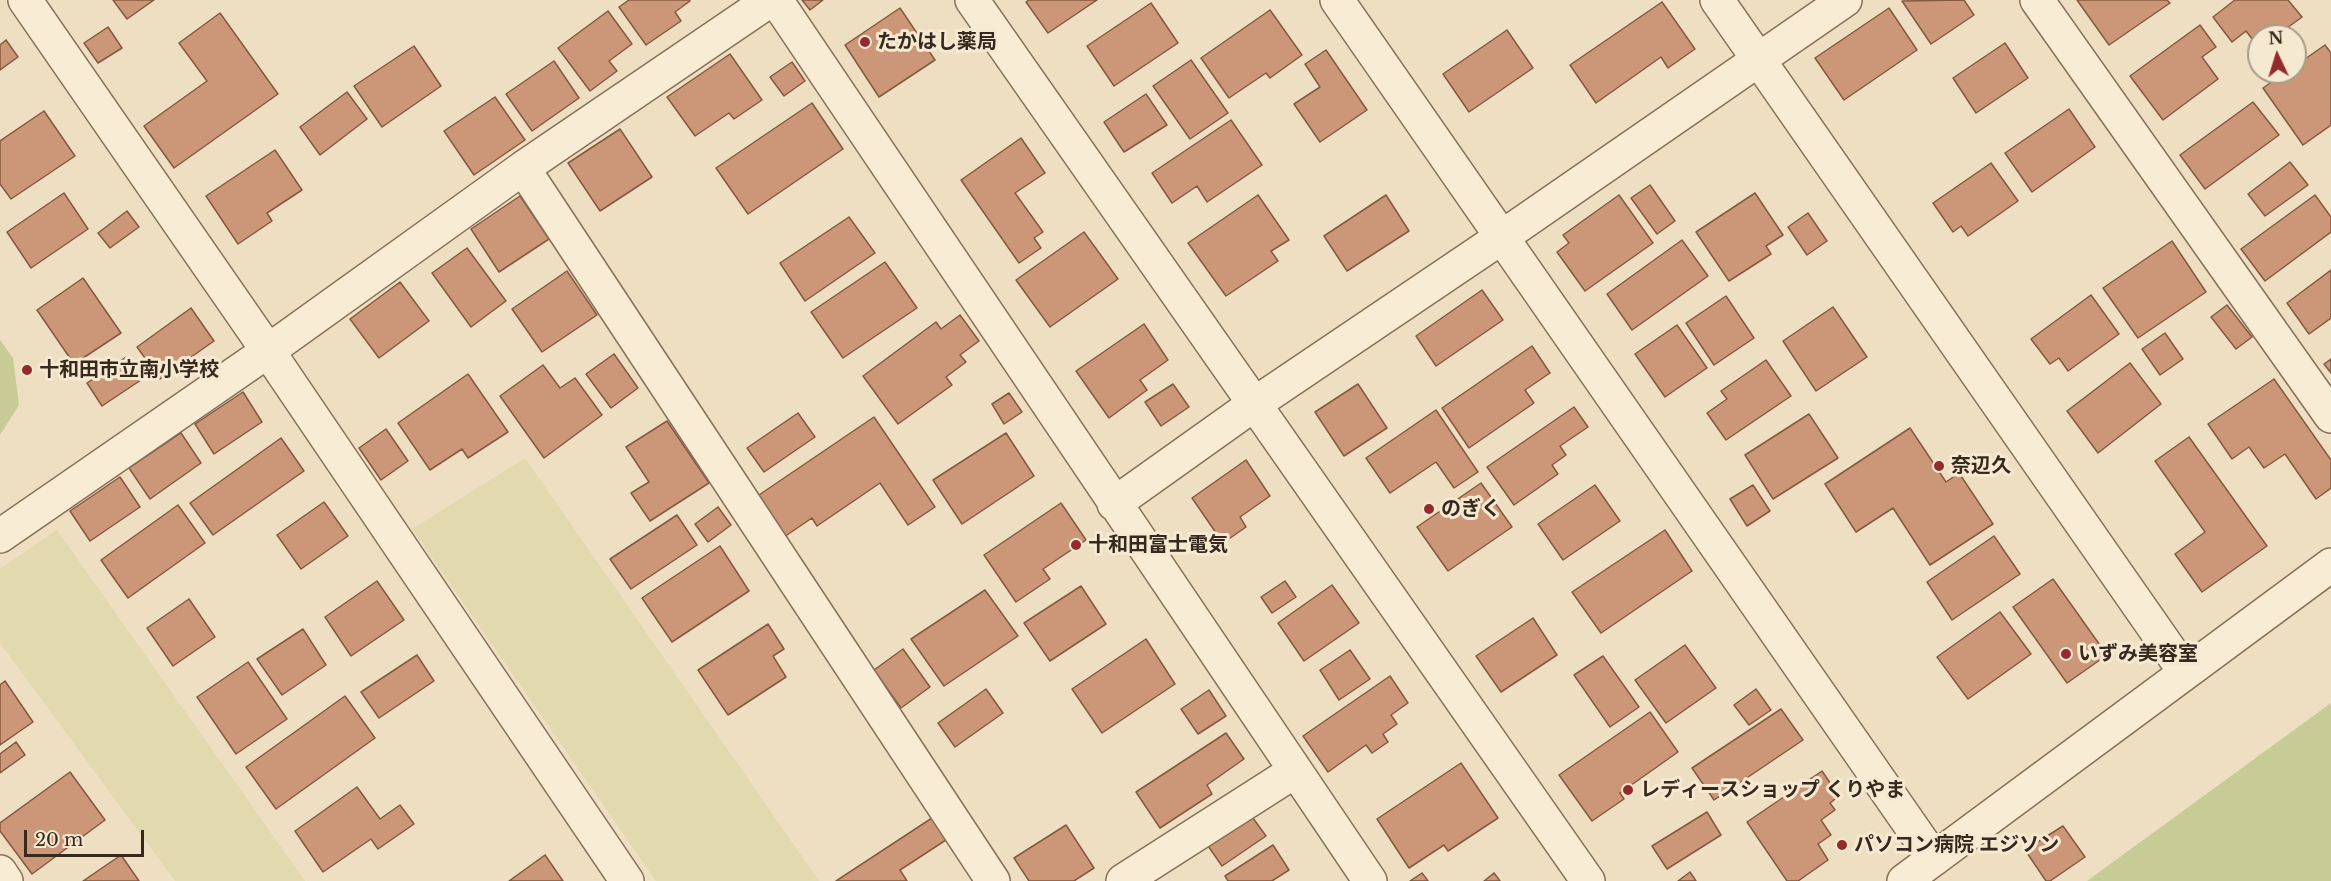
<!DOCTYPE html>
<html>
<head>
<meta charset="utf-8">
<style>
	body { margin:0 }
	#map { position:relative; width:2331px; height:881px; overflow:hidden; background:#eedfc2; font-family:"Libre Baskerville",serif }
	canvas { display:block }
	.north { position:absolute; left:2247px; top:24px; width:60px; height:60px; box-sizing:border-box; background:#f5e9d1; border:2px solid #a99c89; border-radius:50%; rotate:356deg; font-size:16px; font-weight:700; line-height:24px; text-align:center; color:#37291d }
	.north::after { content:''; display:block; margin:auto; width:21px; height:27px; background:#96292e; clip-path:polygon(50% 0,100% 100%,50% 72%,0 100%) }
	.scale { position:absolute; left:24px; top:830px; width:120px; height:27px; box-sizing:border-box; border:3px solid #37291d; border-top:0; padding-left:8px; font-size:18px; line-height:21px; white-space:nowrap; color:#37291d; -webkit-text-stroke:4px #f5e9d1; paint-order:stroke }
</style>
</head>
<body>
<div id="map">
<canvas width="2331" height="881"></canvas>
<div class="north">N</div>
<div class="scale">20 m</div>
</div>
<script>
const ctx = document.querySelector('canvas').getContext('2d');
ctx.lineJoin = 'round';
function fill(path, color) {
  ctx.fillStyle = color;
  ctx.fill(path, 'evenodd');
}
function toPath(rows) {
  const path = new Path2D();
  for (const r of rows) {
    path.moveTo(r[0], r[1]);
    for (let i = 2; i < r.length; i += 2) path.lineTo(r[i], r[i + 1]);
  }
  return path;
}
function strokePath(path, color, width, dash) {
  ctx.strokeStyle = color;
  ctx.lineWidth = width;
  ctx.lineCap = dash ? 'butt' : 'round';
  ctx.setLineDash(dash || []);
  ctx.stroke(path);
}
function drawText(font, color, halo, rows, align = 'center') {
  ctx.font = font + ' "Libre Baskerville","Noto Sans JP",serif';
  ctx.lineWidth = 6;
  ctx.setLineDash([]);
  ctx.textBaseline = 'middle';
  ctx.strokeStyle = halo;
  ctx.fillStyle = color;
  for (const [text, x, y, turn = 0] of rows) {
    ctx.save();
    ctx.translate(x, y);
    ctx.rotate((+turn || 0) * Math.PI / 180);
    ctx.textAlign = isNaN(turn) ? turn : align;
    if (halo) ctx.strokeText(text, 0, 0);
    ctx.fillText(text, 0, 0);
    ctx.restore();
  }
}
const farmland = toPath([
	[525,458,819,881,656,881,412,529],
	[57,530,305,881,175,881,0,643,0,569]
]);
const green = toPath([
	[0,340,13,358,19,405,0,435],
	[2331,703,2331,881,2087,881]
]);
const building = toPath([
	[113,0,154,0,127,19,113,0],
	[629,0,689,0,690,1,675,12,681,21,646,45,619,7,629,0],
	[802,0,823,0,810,10,802,0],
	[1029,0,1097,0,1048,33,1026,2,1029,0],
	[1964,0,1974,15,1931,44,1902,1,1964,0],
	[2077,0,2167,0,2170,3,2109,45,2077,0],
	[2235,0,2288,0,2302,17,2276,36,2259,36,2259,48,2246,31,2232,42,2213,17,2235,0],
	[1662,2,1695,49,1668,68,1661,57,1596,103,1570,65,1662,2],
	[1151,3,1178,43,1114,86,1087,46,1151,3],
	[900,8,935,60,879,97,845,45,900,8],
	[1889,8,1917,50,1844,100,1815,58,1889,8],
	[1270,10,1302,55,1270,78,1266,73,1229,98,1201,58,1270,10],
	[608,11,632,44,609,61,617,71,590,91,558,48,608,11],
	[220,13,278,94,174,168,144,126,207,81,179,43,220,13],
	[2200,25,2216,47,2202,57,2218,79,2163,120,2130,76,2200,25],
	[108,27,122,48,98,63,84,43,108,27],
	[1507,30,1533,68,1469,112,1443,74,1507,30],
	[6,40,18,57,0,70,0,45,6,40],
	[2005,43,2028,78,1976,113,1953,78,2005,43],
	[2325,45,2331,53,2331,125,2303,145,2263,88,2286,72,2295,72,2295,66,2325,45],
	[414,46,441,86,382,127,354,86,414,46],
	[1326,50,1367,110,1320,142,1294,104,1320,87,1305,64,1326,50],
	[730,54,762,100,734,119,729,113,695,136,667,97,730,54],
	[1191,60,1228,113,1190,139,1153,86,1191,60],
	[554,61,579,98,532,131,506,94,554,61],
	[792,62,805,81,784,96,770,77,792,62],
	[347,92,367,119,320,155,300,127,347,92],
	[1146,94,1167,125,1124,152,1104,122,1146,94],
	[495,97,525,140,474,175,444,131,495,97],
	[2253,102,2279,135,2205,189,2180,155,2253,102],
	[812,103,843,149,748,214,716,168,812,103],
	[2069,109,2095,147,2032,192,2005,153,2069,109],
	[44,111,75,156,11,199,0,184,0,141,44,111],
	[1231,120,1262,165,1207,202,1197,186,1172,203,1152,173,1231,120],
	[620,129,652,177,600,211,568,163,620,129],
	[1021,138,1045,173,1015,193,1043,232,1034,238,1041,248,1019,263,961,180,1021,138],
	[275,150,302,190,267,213,272,221,238,244,206,196,275,150],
	[2290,162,2308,185,2265,216,2248,194,2290,162],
	[1991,163,2018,201,1968,236,1961,226,1953,232,1933,203,1991,163],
	[1650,185,1675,221,1657,234,1631,198,1650,185],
	[64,193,88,229,31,268,7,232,64,193],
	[1755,193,1783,235,1766,246,1771,254,1729,281,1696,232,1755,193],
	[1258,195,1289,240,1271,251,1278,261,1226,296,1188,243,1258,195],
	[1386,195,1409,231,1347,271,1324,236,1386,195],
	[1619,195,1653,243,1585,291,1557,252,1569,243,1563,235,1619,195],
	[2315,195,2331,217,2331,232,2265,281,2241,249,2315,195],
	[520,196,549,239,499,272,471,229,520,196],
	[127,211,139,227,110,248,98,233,127,211],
	[1808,213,1827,241,1807,255,1788,227,1808,213],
	[849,217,875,253,805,301,780,263,849,217],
	[1084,232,1118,279,1050,327,1016,280,1084,232],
	[1682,240,1708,276,1632,330,1607,294,1682,240],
	[2172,241,2206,292,2138,338,2103,288,2172,241],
	[467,248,506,301,471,327,432,273,467,248],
	[885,262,917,308,843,358,811,312,885,262],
	[2331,270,2331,318,2309,334,2287,303,2331,270],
	[567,271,597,315,542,352,512,309,567,271],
	[83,278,121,333,74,364,37,310,83,278],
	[400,282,429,321,379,358,350,319,400,282],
	[1482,290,1503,320,1436,366,1416,336,1482,290],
	[2091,295,2119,334,2068,371,2059,358,2050,364,2031,339,2091,295],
	[1726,296,1754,338,1714,365,1686,323,1726,296],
	[2227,305,2252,337,2236,349,2211,317,2227,305],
	[1833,307,1867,357,1816,391,1783,341,1833,307],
	[191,308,214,341,160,379,137,347,191,308],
	[960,315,979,341,960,355,966,362,946,377,952,385,898,424,863,376,936,322,941,329,960,315],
	[1144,324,1168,360,1140,380,1147,390,1109,418,1076,371,1144,324],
	[1677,325,1707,368,1665,397,1635,354,1677,325],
	[2165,333,2183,359,2160,375,2142,349,2165,333],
	[1532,346,1550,373,1525,390,1534,403,1469,448,1442,408,1532,346],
	[614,354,638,388,611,408,586,374,614,354],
	[126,357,141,380,102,406,87,383,126,357],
	[2331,359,2331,373,2324,364,2331,359],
	[1766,360,1791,396,1726,440,1707,413,1727,399,1721,391,1766,360],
	[2130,363,2161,404,2098,453,2067,411,2130,363],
	[543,365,560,388,575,378,602,415,544,458,500,396,543,365],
	[468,374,508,432,468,458,462,449,430,470,398,423,468,374],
	[2274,379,2331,460,2331,488,2316,499,2285,454,2264,468,2249,447,2232,459,2208,424,2274,379],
	[1173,384,1189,407,1161,426,1145,402,1173,384],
	[1358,384,1387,428,1344,456,1315,412,1358,384],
	[243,392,262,422,214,454,195,424,243,392],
	[1009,393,1022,412,1004,424,992,404,1009,393],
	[1574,407,1588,427,1560,446,1566,455,1552,465,1558,474,1514,505,1487,467,1574,407],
	[1436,410,1478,472,1454,488,1436,462,1390,493,1366,458,1436,410],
	[798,413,815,437,764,472,747,448,798,413],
	[1809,414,1838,458,1773,499,1745,455,1809,414],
	[874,417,935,507,908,525,880,483,817,526,812,518,784,537,756,497,874,417],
	[667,421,709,483,650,521,631,493,649,482,626,447,667,421],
	[1910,428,1946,482,1959,473,1993,524,1930,565,1893,508,1856,532,1825,484,1910,428],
	[386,429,408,461,381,480,359,448,386,429],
	[181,433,201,463,150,499,129,468,181,433],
	[1006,433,1034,476,962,524,933,480,1006,433],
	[2189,437,2267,546,2202,592,2175,554,2205,532,2155,461,2189,437],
	[281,438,304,471,213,535,190,503,281,438],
	[1246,460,1270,496,1240,517,1246,527,1223,543,1192,498,1246,460],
	[120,477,140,507,90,541,70,511,120,477],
	[1481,483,1512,527,1448,571,1417,527,1481,483],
	[1595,485,1620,521,1563,560,1538,524,1595,485],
	[1753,485,1770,511,1747,526,1730,499,1753,485],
	[324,502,348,536,301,569,277,535,324,502],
	[1061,503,1086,540,1043,569,1050,579,1016,602,984,555,1061,503],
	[178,505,205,543,128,598,101,560,178,505],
	[718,507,731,525,708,542,695,524,718,507],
	[677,515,697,545,631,589,610,559,677,515],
	[1665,530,1692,571,1601,633,1572,592,1665,530],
	[1994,536,2020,574,1952,620,1927,582,1994,536],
	[720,546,749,591,672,642,642,598,720,546],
	[2053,579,2107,655,2067,683,2013,607,2053,579],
	[377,581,404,620,351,656,325,617,377,581],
	[1285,581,1296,597,1272,613,1261,597,1285,581],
	[1332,585,1359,623,1304,661,1278,623,1332,585],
	[1081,586,1106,624,1050,661,1024,623,1081,586],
	[985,590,1018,636,944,686,911,639,985,590],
	[189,599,215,637,173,666,147,628,189,599],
	[2000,612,2031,654,1968,699,1937,657,2000,612],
	[1533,618,1557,655,1501,692,1476,656,1533,618],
	[768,624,784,649,773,656,786,677,728,715,698,670,768,624],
	[303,629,326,665,282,695,257,659,303,629],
	[1146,639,1175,684,1102,733,1072,689,1146,639],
	[1685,645,1716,688,1666,723,1635,680,1685,645],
	[903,649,930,687,901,708,874,670,903,649],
	[1350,650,1370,679,1339,700,1320,670,1350,650],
	[417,655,434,681,379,718,361,692,417,655],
	[1603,656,1639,707,1610,727,1574,675,1603,656],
	[248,662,287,719,236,754,197,697,248,662],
	[1390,676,1408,703,1391,715,1397,724,1383,734,1388,742,1372,753,1366,745,1328,772,1303,736,1390,676],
	[5,681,33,722,0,745,0,685,5,681],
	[986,689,1003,713,955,747,938,723,986,689],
	[1756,689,1771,710,1749,725,1734,705,1756,689],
	[1209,690,1226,716,1198,734,1181,709,1209,690],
	[345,696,375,738,276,809,246,767,345,696],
	[1781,709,1803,740,1714,800,1692,768,1781,709],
	[1650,712,1678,752,1620,793,1624,799,1592,821,1559,775,1650,712],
	[1226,733,1244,759,1207,785,1212,794,1160,828,1136,792,1226,733],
	[16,742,25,755,0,773,0,754,16,742],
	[1461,763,1498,818,1448,851,1444,845,1409,868,1377,819,1461,763],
	[1822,771,1839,796,1830,803,1835,810,1821,820,1831,835,1818,844,1828,860,1798,881,1787,881,1747,822,1822,771],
	[70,772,105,820,32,874,0,831,0,823,70,772],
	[357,787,380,819,400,805,414,824,378,849,371,839,323,872,295,831,357,787],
	[1707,812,1721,835,1667,869,1652,846,1707,812],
	[1250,814,1266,836,1222,866,1206,843,1250,814],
	[932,818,946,840,900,870,907,881,836,881,932,818],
	[1066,825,1094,868,1074,881,1029,881,1014,858,1066,825],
	[2063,826,2085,857,2050,881,2046,881,2025,850,2063,826],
	[1273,845,1289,870,1272,881,1228,881,1225,876,1273,845],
	[121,855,139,881,83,881,121,855],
	[545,855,563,881,509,881,545,855],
	[1690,872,1696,881,1678,881,1690,872],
	[1422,873,1428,881,1410,881,1422,873],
	[1494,873,1500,881,1484,881,1494,873]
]);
const minor = toPath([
	[25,0,268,351,627,881],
	[776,0,1370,881],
	[972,0,1588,881],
	[1337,0,1934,859],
	[1717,0,2185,672],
	[2037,0,2331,416],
	[523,168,993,881],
	[1114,504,1253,405,1502,237,1845,0],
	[0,536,268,351,523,168,770,0],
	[0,872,6,881],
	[1123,881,1295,771],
	[1904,881,2331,565]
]);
const markers = [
	[865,42,6,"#96292e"],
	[27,370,6,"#96292e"],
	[1939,466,6,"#96292e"],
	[1429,509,6,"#96292e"],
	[1076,545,6,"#96292e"],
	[2066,654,6,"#96292e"],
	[1628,790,6,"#96292e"],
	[1842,845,6,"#96292e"]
];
const poiNames = [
	["たかはし薬局",877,42],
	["十和田市立南小学校",39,370],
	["奈辺久",1951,466],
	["のぎく",1441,509],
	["十和田富士電気",1088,545],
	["いずみ美容室",2078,654],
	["レディースショップ くりやま",1640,790],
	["パソコン病院 エジソン",1854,845]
];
fill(farmland, '#e3d9af');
fill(green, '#c7cc96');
fill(building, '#cc9778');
strokePath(building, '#86593f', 1.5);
strokePath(minor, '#877059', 36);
strokePath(minor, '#f8ecd5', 33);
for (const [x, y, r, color] of markers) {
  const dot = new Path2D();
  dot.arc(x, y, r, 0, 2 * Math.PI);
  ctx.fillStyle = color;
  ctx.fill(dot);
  strokePath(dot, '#f5e9d1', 2);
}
drawText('bold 20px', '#37291d', '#f5e9d1', poiNames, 'left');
</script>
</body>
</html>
